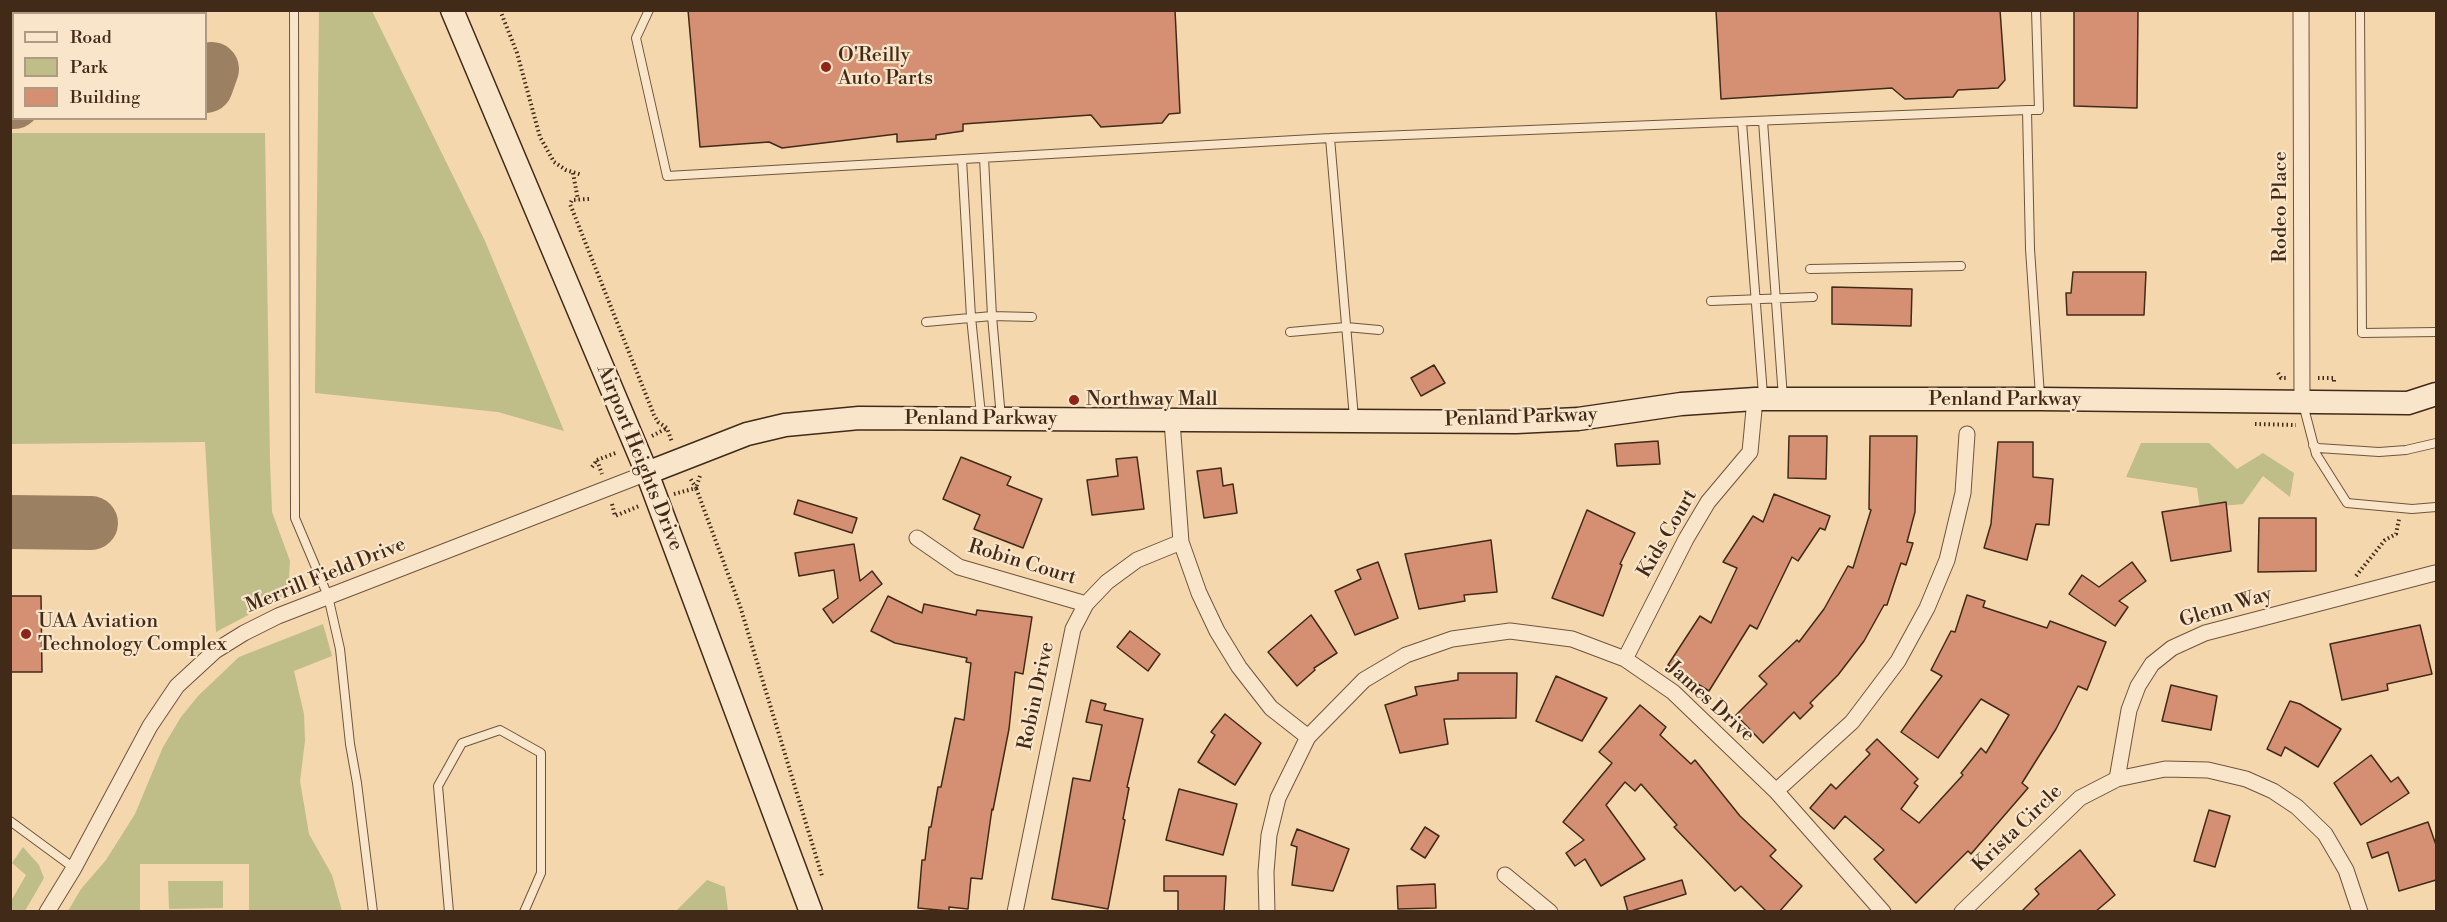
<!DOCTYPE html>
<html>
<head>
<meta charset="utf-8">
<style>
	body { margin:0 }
	#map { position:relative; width:2447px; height:922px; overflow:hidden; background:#f5d7ad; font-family:"Libre Bodoni",serif }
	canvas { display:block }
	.frame { position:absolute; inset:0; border:12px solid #412a18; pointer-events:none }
	.legend { position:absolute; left:12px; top:12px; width:195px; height:108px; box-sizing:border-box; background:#f8e5ca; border:2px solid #af9a83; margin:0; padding:8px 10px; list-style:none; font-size:18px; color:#412a18 }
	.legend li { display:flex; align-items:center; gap:12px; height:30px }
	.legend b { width:30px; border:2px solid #af9a83 }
</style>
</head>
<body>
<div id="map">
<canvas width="2447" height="922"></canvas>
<div class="frame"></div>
<ul class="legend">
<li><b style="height:8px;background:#f8e5ca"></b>Road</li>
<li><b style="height:16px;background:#bfbd88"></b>Park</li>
<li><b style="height:16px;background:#d59073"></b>Building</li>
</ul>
</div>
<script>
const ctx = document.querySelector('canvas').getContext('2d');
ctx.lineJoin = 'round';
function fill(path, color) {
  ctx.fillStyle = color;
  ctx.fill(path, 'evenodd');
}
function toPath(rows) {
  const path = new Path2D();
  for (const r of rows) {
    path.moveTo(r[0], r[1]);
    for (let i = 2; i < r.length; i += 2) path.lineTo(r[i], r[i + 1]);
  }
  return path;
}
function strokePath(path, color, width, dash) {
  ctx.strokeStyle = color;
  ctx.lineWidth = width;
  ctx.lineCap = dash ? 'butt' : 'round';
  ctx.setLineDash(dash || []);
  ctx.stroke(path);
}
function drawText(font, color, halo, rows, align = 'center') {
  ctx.font = font + ' "Libre Bodoni",serif';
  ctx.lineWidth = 4.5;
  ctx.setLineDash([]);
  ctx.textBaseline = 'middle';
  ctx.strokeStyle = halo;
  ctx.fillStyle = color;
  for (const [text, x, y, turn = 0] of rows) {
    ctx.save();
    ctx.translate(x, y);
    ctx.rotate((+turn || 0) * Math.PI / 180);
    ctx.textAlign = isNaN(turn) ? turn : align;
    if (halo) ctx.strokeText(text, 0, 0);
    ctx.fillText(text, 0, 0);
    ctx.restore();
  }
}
const green = toPath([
	[319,11,372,11,485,241,564,431,498,412,315,393],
	[11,133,265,133,270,461,272,512,290,561,288,594,216,632,205,442,11,444],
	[2141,443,2209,443,2237,469,2263,453,2294,473,2290,497,2263,476,2243,504,2200,508,2197,488,2126,477],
	[323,624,332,656,294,671,304,714,305,741,300,781,309,834,332,875,342,911,249,911,249,864,140,864,140,911,68,911,81,889,106,860,135,814,163,747,181,717,198,696,239,657],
	[23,847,39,865,44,878,25,911,11,911,11,901,26,875,12,863],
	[707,880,725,887,728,911,676,911],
	[168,881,223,881,223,908,169,909]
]);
const taxiway = toPath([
	[206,86,212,69],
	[10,102,14,102],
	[10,522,91,523]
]);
const building = toPath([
	[688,10,1175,10,1180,113,1169,114,1162,123,1101,127,1091,115,963,124,963,131,936,135,936,139,897,142,897,134,782,148,769,142,700,147,688,10],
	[1716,10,2000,10,2005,80,1998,88,1958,90,1953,97,1905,99,1892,88,1721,99,1716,10],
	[2074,10,2138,10,2137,108,2074,106,2074,10],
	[2073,272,2146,272,2144,315,2067,315,2066,293,2071,293,2073,272],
	[1832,287,1912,289,1911,326,1832,324,1832,287],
	[1434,365,1445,383,1421,396,1411,378,1434,365],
	[1789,436,1827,436,1826,479,1788,478,1789,436],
	[1870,436,1917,436,1915,512,1907,542,1913,543,1906,565,1901,563,1887,605,1884,605,1864,641,1838,675,1810,703,1813,706,1800,719,1794,712,1763,743,1736,715,1767,684,1759,676,1797,640,1799,642,1824,609,1848,566,1853,568,1871,510,1869,509,1870,436],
	[1658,441,1660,464,1617,466,1615,444,1658,441],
	[1998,442,2033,442,2033,477,2053,479,2049,525,2036,524,2027,560,1984,548,1991,524,1998,442],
	[961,457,1011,477,1007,485,1042,499,1023,548,974,529,980,515,943,499,961,457],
	[1137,457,1144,509,1092,515,1087,480,1118,476,1116,459,1137,457],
	[1221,468,1223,486,1233,484,1237,513,1204,518,1197,471,1221,468],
	[1774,494,1830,516,1825,530,1820,528,1798,561,1792,557,1757,629,1750,625,1709,691,1668,665,1700,616,1711,623,1737,568,1723,562,1753,516,1763,522,1774,494],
	[798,500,857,518,852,533,794,514,798,500],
	[2226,502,2231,551,2171,561,2162,512,2226,502],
	[1587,510,1635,533,1620,564,1622,565,1603,616,1552,598,1587,510],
	[2259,518,2316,518,2316,571,2258,572,2259,518],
	[1491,540,1497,592,1464,595,1465,601,1419,609,1405,554,1491,540],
	[854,544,860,581,872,571,882,584,833,623,823,609,838,598,834,570,799,576,795,553,854,544],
	[1378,562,1398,618,1355,635,1335,591,1361,579,1357,570,1378,562],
	[2132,562,2146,581,2119,601,2128,607,2115,626,2069,594,2082,575,2099,587,2132,562],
	[1967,595,1985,601,1983,607,2047,628,2050,621,2106,642,2087,690,2078,686,2056,729,2022,783,2028,788,1971,854,1968,851,1916,903,1874,859,1884,850,1845,816,1834,829,1810,808,1831,784,1836,789,1870,754,1866,750,1877,739,1918,779,1914,783,1918,786,1901,809,1919,823,1963,775,1961,773,1981,748,1986,753,2009,715,1981,699,1938,758,1901,732,1942,676,1931,670,1951,631,1955,632,1967,595],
	[10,596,41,596,42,672,10,672,10,596],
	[888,596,922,613,924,604,976,615,977,610,1032,617,1023,674,1015,672,1009,729,993,810,992,809,982,879,971,878,968,909,949,907,949,911,918,908,922,860,925,860,929,827,931,827,938,787,941,787,955,718,964,720,971,663,966,662,967,658,895,643,871,631,888,596],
	[1311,615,1337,653,1314,668,1315,670,1297,686,1268,652,1311,615],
	[2420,625,2432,674,2387,684,2388,690,2342,700,2330,644,2420,625],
	[1130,631,1160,654,1148,671,1117,647,1130,631],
	[1458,673,1517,673,1516,718,1444,719,1448,744,1400,753,1385,705,1417,695,1415,687,1458,680,1458,673],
	[1556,676,1607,698,1582,741,1536,721,1556,676],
	[2171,685,2217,696,2211,730,2162,721,2171,685],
	[1091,700,1106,704,1104,710,1143,719,1127,787,1129,788,1123,819,1125,820,1108,909,1052,899,1073,778,1090,781,1102,725,1086,722,1091,700],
	[2290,701,2300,704,2341,729,2318,767,2285,747,2281,756,2267,749,2290,701],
	[1640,705,1666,727,1660,735,1691,764,1695,760,1740,816,1776,850,1770,856,1802,886,1779,912,1767,912,1741,886,1735,891,1674,827,1677,825,1641,784,1635,791,1625,782,1606,805,1645,859,1601,886,1585,859,1575,866,1566,853,1584,840,1563,822,1612,763,1599,752,1640,705],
	[1225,714,1261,743,1235,785,1198,762,1215,735,1211,732,1225,714],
	[2371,755,2391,782,2398,777,2409,793,2361,825,2334,783,2371,755],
	[1179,789,1237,804,1223,855,1166,840,1179,789],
	[2209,810,2230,816,2215,867,2194,861,2209,810],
	[2428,822,2436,845,2436,880,2399,891,2388,852,2372,858,2367,843,2428,822],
	[1425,827,1439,836,1425,858,1411,849,1425,827],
	[1297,829,1349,849,1333,891,1292,885,1297,847,1291,845,1297,829],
	[2080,850,2115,895,2095,912,2021,912,2039,894,2035,889,2080,850],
	[1164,876,1226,876,1224,912,1178,912,1178,891,1164,891,1164,876],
	[1682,880,1686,894,1628,912,1624,897,1682,880],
	[1435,884,1436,908,1398,909,1397,886,1435,884]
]);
const path = toPath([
	[500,10,517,53,540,137,554,162,566,170,582,175],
	[573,173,578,200],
	[589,199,572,200,570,204,654,415,658,422,667,428,672,442],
	[2278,373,2281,378,2287,378],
	[2318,378,2334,378,2334,382],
	[2255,424,2296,425],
	[652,436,667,428],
	[597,460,618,452],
	[592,467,597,460,602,474],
	[700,476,696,488,740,606,822,876],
	[674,494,696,488,690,478],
	[612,504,615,516,639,506],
	[2356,576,2385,540,2396,534,2399,519]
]);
const lane = toPath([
	[294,10,295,518,328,596,340,649,350,744,357,783,373,912],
	[649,10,636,38,667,176,1330,138,2027,110],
	[2036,10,2039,110,2027,110,2030,249,2040,396],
	[2360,10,2362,333,2436,332],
	[1763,121,1783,398],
	[1742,122,1763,395],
	[1330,138,1354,418],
	[984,158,992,316,1001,418],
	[962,159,971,317,981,415],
	[1810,269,1961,266],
	[1711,301,1813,297],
	[926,322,992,316,1032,317],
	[1290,332,1346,327,1379,330],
	[2303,404,2316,454,2347,503,2412,509,2436,507],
	[2313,445,2318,448,2379,452,2406,450,2436,443],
	[10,821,74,868],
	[449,912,438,786,462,743,500,730,541,753,541,873,524,912]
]);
const street = toPath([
	[2301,10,2302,403],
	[1172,421,1181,542,1199,593,1217,631,1239,667,1271,708,1308,737],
	[917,538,959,567,1086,604],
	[1625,659,1686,539,1708,502,1750,452,1755,399],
	[2117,779,2129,710,2138,686,2152,664,2172,648,2205,633,2435,573],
	[1776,791,1852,722,1898,661,1927,608,1947,560,1963,493,1967,434],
	[1505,875,1550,912],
	[47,912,74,868,150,726,177,686,215,651,244,633,278,616,647,473],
	[1015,912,1073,629,1086,604,1107,582,1137,560,1181,542],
	[1267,912,1266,872,1269,835,1278,798,1308,737,1364,680,1406,655,1452,639,1510,631,1572,639,1625,659,1673,692,1776,791,1883,912],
	[1962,912,2080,798,2117,779,2165,769,2208,770,2246,779,2273,791,2297,807,2325,834,2346,870,2360,912]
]);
const secondary = toPath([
	[452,10,647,473,811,912],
	[647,473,747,434,785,425,859,418,1516,422,1578,419,1681,404,1755,399,2040,399,2408,403,2436,394]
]);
const markers = [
	[826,67,6,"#8f2418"],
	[1074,400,6,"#8f2418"],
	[26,634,6,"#8f2418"]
];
const poiNames = [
	["O'Reilly",838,56],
	["Auto Parts",838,79],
	["Northway Mall",1086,400],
	["UAA Aviation",38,622],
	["Technology Complex",38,645]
];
const streetNames = [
	["Rodeo Place",2281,207,-90],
	["Penland Parkway",2005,400],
	["Penland Parkway",1521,418,-2],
	["Penland Parkway",981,419],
	["Airport Heights Drive",639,458,68],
	["Kids Court",1668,534,-60],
	["Robin Court",1022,563,17],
	["Merrill Field Drive",326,576,-22],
	["Glenn Way",2226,608,-17],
	["Robin Drive",1037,696,-78],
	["James Drive",1710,702,42],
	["Krista Circle",2018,829,-44]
];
fill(green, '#bfbd88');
strokePath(taxiway, '#9b8062', 54);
fill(building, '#d59073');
strokePath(building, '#412a18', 1.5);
strokePath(lane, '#6e553d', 10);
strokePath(street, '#6e553d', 17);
strokePath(secondary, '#412a18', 25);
strokePath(path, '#412a18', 4, [1.5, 3]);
strokePath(lane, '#f8e5ca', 8);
strokePath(street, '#f8e5ca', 15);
strokePath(secondary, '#f8e5ca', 22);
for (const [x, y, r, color] of markers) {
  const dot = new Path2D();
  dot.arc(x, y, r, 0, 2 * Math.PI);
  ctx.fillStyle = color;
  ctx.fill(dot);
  strokePath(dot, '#f8e5ca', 2);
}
drawText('20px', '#412a18', '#f8e5ca', poiNames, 'left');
drawText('20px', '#412a18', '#f8e5ca', streetNames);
</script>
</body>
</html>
